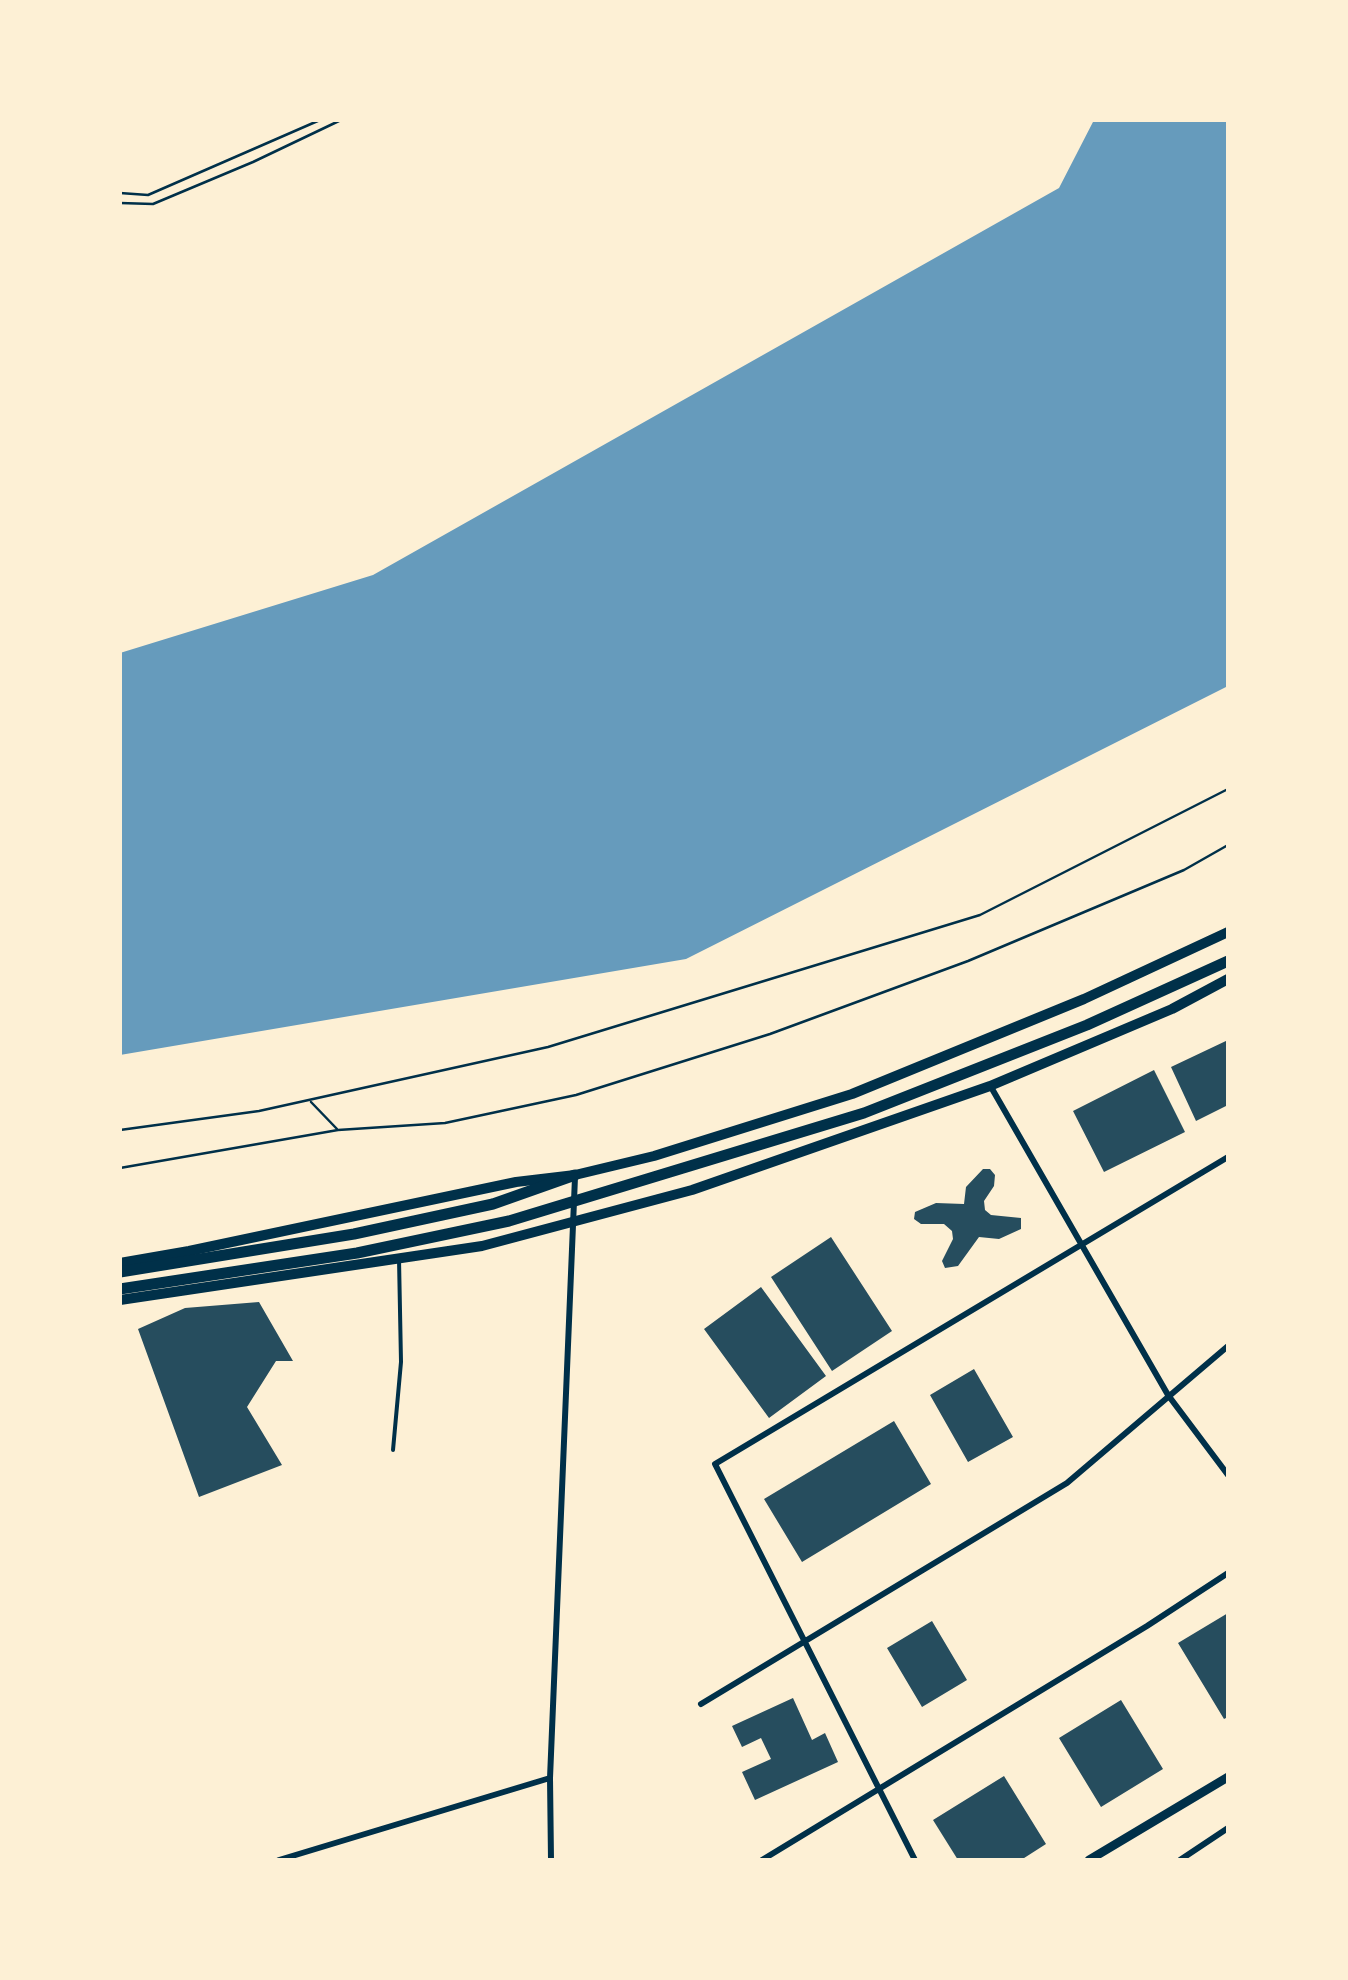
<!DOCTYPE html>
<html>
<head>
<meta charset="utf-8">
<style>
	body { margin:0 }
	#map { position:relative; width:1348px; height:1980px; overflow:hidden; background:#fdf0d5; font-family:"PT Sans Narrow",sans-serif }
	canvas { display:block }
	.frame { position:absolute; inset:0; border:122px solid #fdf0d5; pointer-events:none }
</style>
</head>
<body>
<div id="map">
<canvas width="1348" height="1980"></canvas>
<div class="frame"></div>
</div>
<script>
const ctx = document.querySelector('canvas').getContext('2d');
ctx.lineJoin = 'round';
function fill(path, color) {
  ctx.fillStyle = color;
  ctx.fill(path, 'evenodd');
}
function toPath(rows) {
  const path = new Path2D();
  for (const r of rows) {
    path.moveTo(r[0], r[1]);
    for (let i = 2; i < r.length; i += 2) path.lineTo(r[i], r[i + 1]);
  }
  return path;
}
function strokePath(path, color, width, dash) {
  ctx.strokeStyle = color;
  ctx.lineWidth = width;
  ctx.lineCap = dash ? 'butt' : 'round';
  ctx.setLineDash(dash || []);
  ctx.stroke(path);
}
const water = toPath([
	[1094,120,1228,120,1228,686,686,959,120,1055,120,653,373,575,1059,188]
]);
const building = toPath([
	[1228,1040,1228,1105,1196,1121,1171,1067],
	[1154,1070,1185,1132,1104,1172,1073,1111],
	[983,1169,990,1169,995,1175,994,1186,984,1201,985,1210,991,1215,1021,1218,1021,1229,999,1239,979,1237,958,1266,945,1268,942,1261,953,1239,952,1231,944,1224,921,1224,914,1219,915,1212,936,1203,964,1204,966,1187],
	[831,1237,892,1331,832,1371,771,1277],
	[761,1287,826,1376,769,1418,704,1329],
	[259,1302,293,1361,276,1361,247,1407,282,1465,199,1497,138,1329,185,1308],
	[974,1369,1013,1437,968,1462,930,1395],
	[894,1421,931,1484,802,1562,764,1499],
	[1228,1613,1228,1717,1224,1719,1178,1643],
	[932,1621,967,1680,922,1707,887,1648],
	[793,1698,812,1740,825,1733,838,1762,755,1800,742,1772,771,1759,761,1738,742,1747,732,1726],
	[1121,1700,1163,1769,1101,1807,1059,1738],
	[1004,1776,1046,1844,1021,1860,958,1860,933,1820]
]);
const path = toPath([
	[120,193,148,195,320,120],
	[120,203,153,204,253,162,341,120],
	[311,1102,337,1129],
	[120,1130,259,1111,548,1047,980,915,1228,789],
	[120,1168,338,1130,445,1123,576,1095,770,1034,968,961,1184,870,1228,845]
]);
const service = toPath([
	[393,1450,401,1362,399,1259]
]);
const minor = toPath([
	[991,1087,1168,1395,1228,1475],
	[701,1704,1067,1483,1228,1346],
	[279,1860,550,1778],
	[551,1860,550,1778,575,1177],
	[762,1860,1147,1626,1228,1573],
	[915,1860,715,1464,1228,1157],
	[1180,1860,1228,1828]
]);
const tertiary = toPath([
	[1089,1860,1228,1777]
]);
const secondary = toPath([
	[120,1263,189,1251,516,1182,575,1175,654,1156,852,1094,1084,999,1228,932],
	[120,1300,482,1246,692,1190,990,1086,1172,1009,1228,979]
]);
const trunk = toPath([
	[120,1272,354,1234,493,1204,575,1175],
	[120,1289,357,1253,509,1221,864,1113,1087,1025,1228,961]
]);
fill(water, '#669bbc');
fill(building, '#264d5e');
strokePath(path, '#003049', 2.5);
strokePath(service, '#003049', 4);
strokePath(minor, '#003049', 6);
strokePath(tertiary, '#003049', 9);
strokePath(secondary, '#003049', 10);
strokePath(trunk, '#003049', 11);
</script>
</body>
</html>
